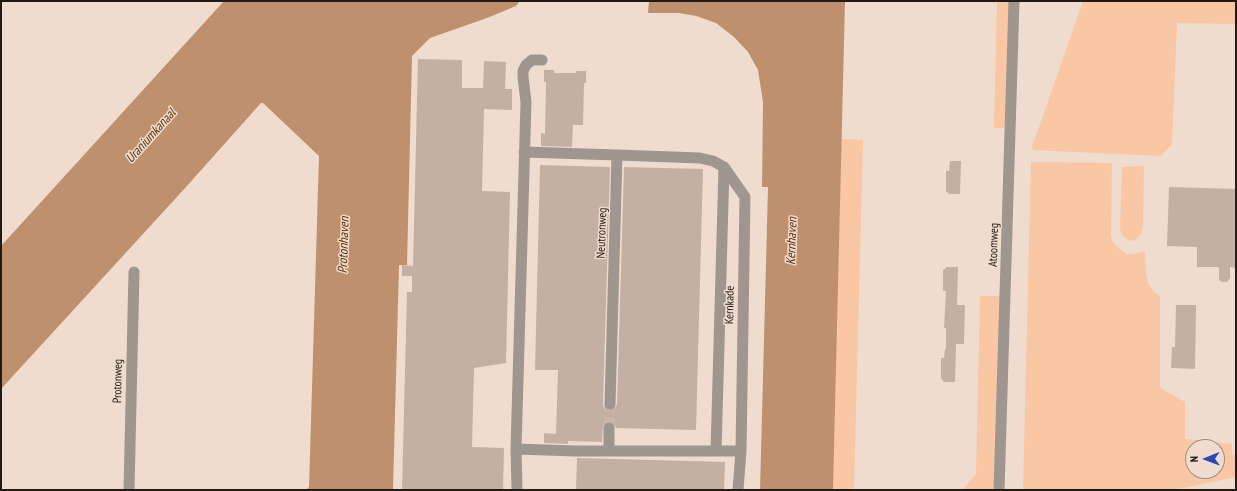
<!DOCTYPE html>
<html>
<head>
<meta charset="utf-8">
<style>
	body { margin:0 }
	#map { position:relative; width:1237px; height:491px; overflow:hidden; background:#f0dcce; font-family:"PT Sans Narrow",sans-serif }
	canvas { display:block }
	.frame { position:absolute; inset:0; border:2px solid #211a15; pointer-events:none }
	.north { position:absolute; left:1185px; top:439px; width:40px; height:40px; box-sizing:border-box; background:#f0dcce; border:1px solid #9d8e84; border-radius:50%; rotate:269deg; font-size:11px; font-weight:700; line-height:16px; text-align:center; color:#211a15 }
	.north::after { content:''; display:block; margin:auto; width:14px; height:18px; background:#2a48b8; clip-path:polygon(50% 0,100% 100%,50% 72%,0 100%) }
</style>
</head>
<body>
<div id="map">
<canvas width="1237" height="491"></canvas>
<div class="frame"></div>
<div class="north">N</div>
</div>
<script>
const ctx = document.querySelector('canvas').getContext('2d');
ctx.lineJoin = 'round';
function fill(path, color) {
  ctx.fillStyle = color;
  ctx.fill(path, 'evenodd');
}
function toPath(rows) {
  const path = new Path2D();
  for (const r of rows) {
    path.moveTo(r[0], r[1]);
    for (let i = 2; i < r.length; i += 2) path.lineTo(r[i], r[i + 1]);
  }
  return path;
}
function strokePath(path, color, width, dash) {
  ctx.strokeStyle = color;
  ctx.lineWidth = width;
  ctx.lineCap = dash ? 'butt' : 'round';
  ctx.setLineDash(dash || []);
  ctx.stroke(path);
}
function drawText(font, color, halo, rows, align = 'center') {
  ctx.font = font + ' "PT Sans Narrow",sans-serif';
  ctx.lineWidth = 3;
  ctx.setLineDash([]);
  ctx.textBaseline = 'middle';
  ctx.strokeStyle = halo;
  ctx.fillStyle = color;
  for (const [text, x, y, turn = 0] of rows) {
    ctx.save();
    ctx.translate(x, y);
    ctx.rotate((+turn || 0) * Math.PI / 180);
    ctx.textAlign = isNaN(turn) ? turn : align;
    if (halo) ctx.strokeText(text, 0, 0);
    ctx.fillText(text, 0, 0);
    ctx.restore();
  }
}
const green = toPath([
	[997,1,1010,1,1006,128,994,128],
	[1083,1,1236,1,1236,24,1177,23,1172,144,1161,156,1031,150],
	[841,139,863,140,854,490,833,490],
	[1031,162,1112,163,1111,237,1114,243,1123,252,1128,254,1139,253,1145,251,1146,274,1148,283,1154,292,1160,296,1160,388,1185,402,1185,439,1232,444,1232,455,1236,455,1236,477,1174,490,1023,490],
	[1193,447,1217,447,1217,471,1193,471],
	[1144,166,1143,225,1141,234,1138,238,1134,241,1128,240,1122,235,1120,229,1122,167],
	[980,296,1000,296,994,490,962,490,976,474]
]);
const water = toPath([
	[224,1,520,1,516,6,487,18,430,38,412,56,407,265,399,265,393,490,306,490,309,487,319,156,263,103,261,103,186,187,1,389,1,246],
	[649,1,845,1,833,490,760,490,768,187,762,187,763,102,758,70,748,52,734,37,716,23,696,16,679,13,648,13]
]);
const building = toPath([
	[418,59,462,60,462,88,483,88,484,61,506,62,505,89,512,89,512,110,484,109,482,191,510,192,506,363,474,368,472,447,504,448,503,490,402,490,407,292,412,292,412,276,402,276,402,265,413,266],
	[544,70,554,70,554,73,576,73,576,71,586,71,586,83,584,83,583,125,573,125,572,147,541,146,541,133,545,134,546,82,544,82],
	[950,161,961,161,960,194,949,194,946,191,946,171,949,171],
	[540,165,610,167,603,404,604,408,609,411,614,410,617,404,624,167,703,169,696,430,616,428,613,422,609,421,603,425,602,442,568,441,568,444,544,443,544,433,556,434,558,370,535,370],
	[1169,187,1236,189,1236,268,1230,267,1230,278,1227,282,1222,282,1219,280,1219,267,1197,267,1197,247,1167,246],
	[947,267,958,267,957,305,965,305,964,344,956,344,955,382,944,382,941,378,941,358,944,358,945,349,946,349,946,328,944,328,946,291,943,291,943,270],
	[1176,305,1196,305,1195,369,1171,368,1172,347,1175,347],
	[577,458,725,462,724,490,576,490]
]);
const minorTunnel = toPath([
	[609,428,610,404]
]);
const minor = toPath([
	[524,152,617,155,610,404],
	[617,155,700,158,713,161,724,167,716,451],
	[724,167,745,197,741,451,738,490],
	[516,449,576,451,741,451],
	[609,451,609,428],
	[129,490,134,272],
	[517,490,516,449,526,102,523,77,523,71,526,65,532,60,542,60],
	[999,490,1014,1]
]);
const streetNames = [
	["Neutronweg",602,233,-88],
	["Atoomweg",994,245,-88],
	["Kernkade",730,305,-89],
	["Protonweg",118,381,-89]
];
const waterNames = [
	["Uraniumkanaal",151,136,-48],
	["Kernhaven",792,241,-88],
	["Protonhaven",344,245,-88]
];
fill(green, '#f9c7a4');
fill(water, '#bf906d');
fill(building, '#c3b0a3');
strokePath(minorTunnel, '#c7b5a9', 11, [11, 5.5]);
strokePath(minor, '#9f9690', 11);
drawText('12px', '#211a15', '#f0dcce', streetNames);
drawText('italic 13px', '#5a2d01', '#f0dcce', waterNames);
</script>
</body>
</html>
